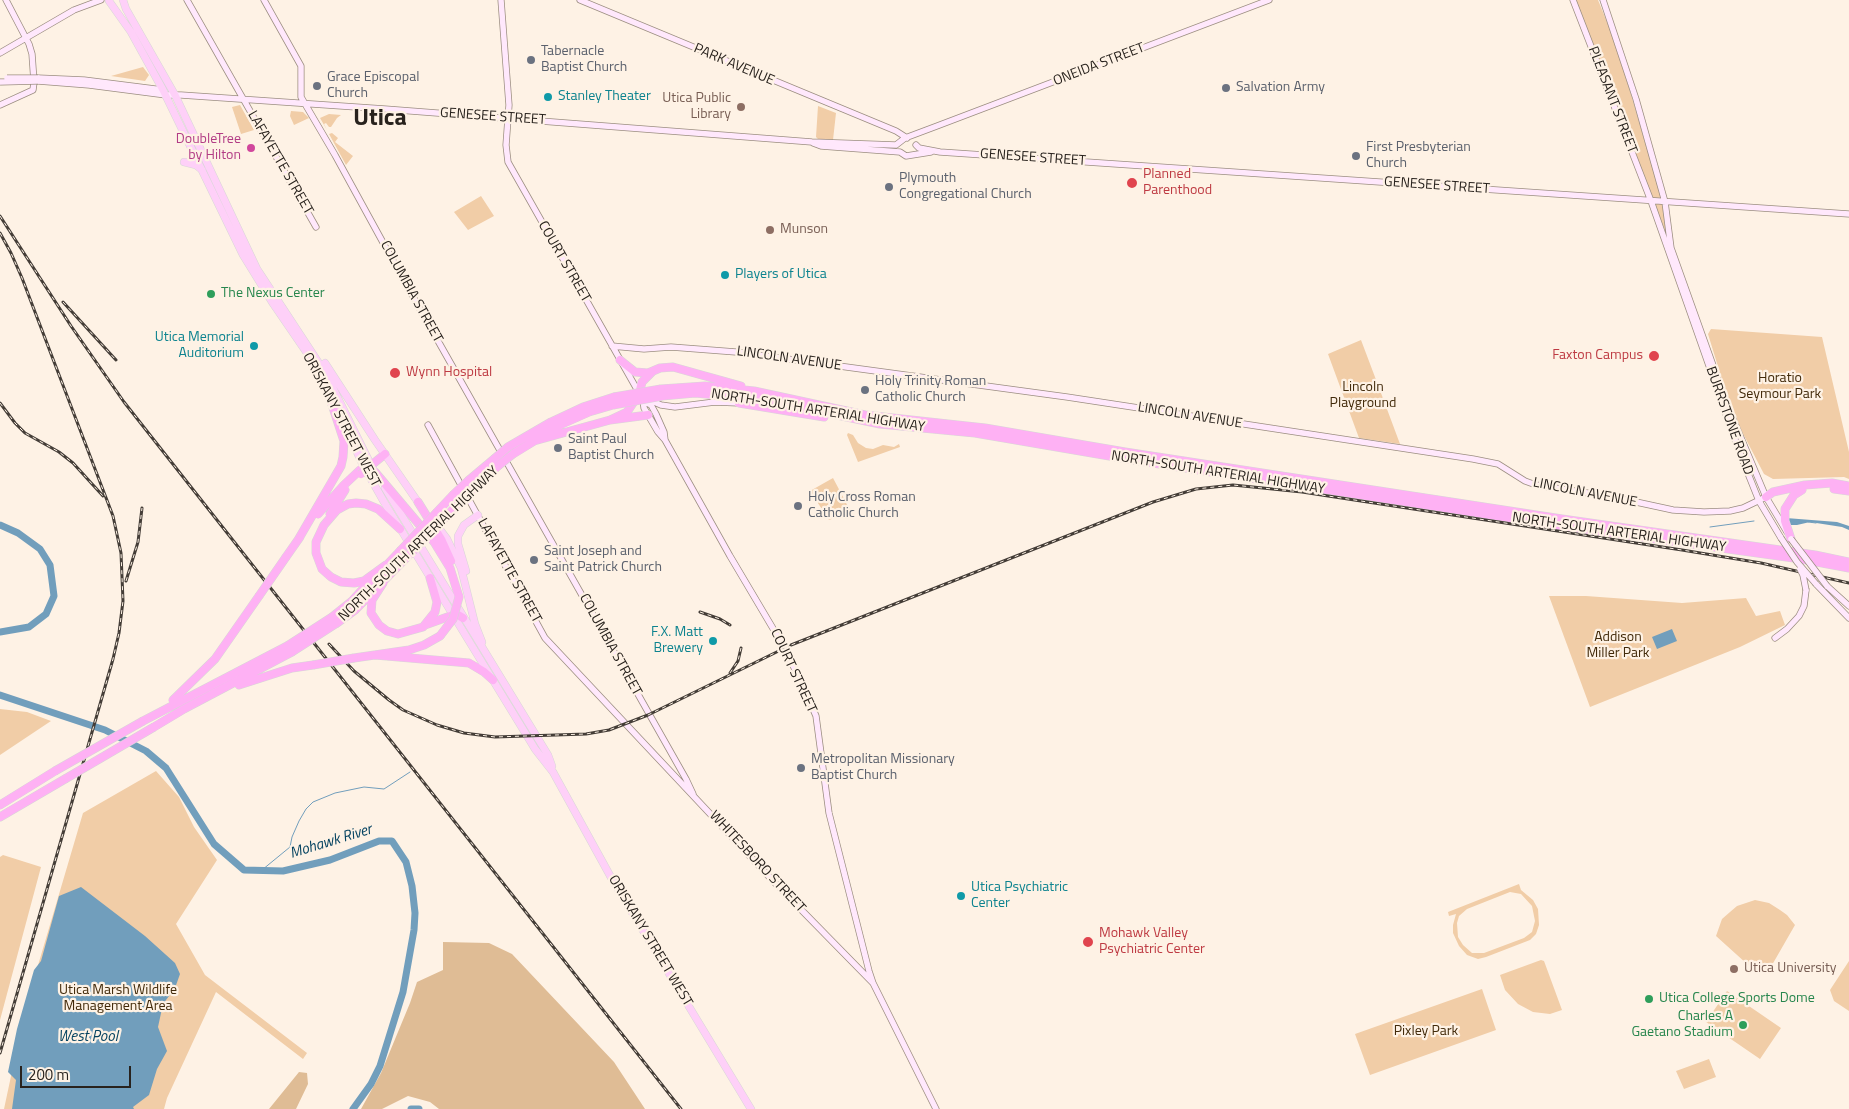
<!DOCTYPE html>
<html>
<head>
<meta charset="utf-8">
<style>
	body { margin:0 }
	#map { position:relative; width:1849px; height:1109px; overflow:hidden; background:#fef2e5; font-family:"Titillium Web",sans-serif }
	canvas { display:block }
	.scale { position:absolute; left:20px; top:1066px; width:111px; height:22px; box-sizing:border-box; border:2px solid #28221d; border-top:0; padding-left:6px; font-size:15px; line-height:18px; white-space:nowrap; color:#28221d; -webkit-text-stroke:4px #fef2e5; paint-order:stroke }
</style>
</head>
<body>
<div id="map">
<canvas width="1849" height="1109"></canvas>
<div class="scale">200 m</div>
</div>
<script>
const ctx = document.querySelector('canvas').getContext('2d');
ctx.lineJoin = 'round';
function fill(path, color) {
  ctx.fillStyle = color;
  ctx.fill(path, 'evenodd');
}
function toPath(rows) {
  const path = new Path2D();
  for (const r of rows) {
    path.moveTo(r[0], r[1]);
    for (let i = 2; i < r.length; i += 2) path.lineTo(r[i], r[i + 1]);
  }
  return path;
}
function strokePath(path, color, width, dash) {
  ctx.strokeStyle = color;
  ctx.lineWidth = width;
  ctx.lineCap = dash ? 'butt' : 'round';
  ctx.setLineDash(dash || []);
  ctx.stroke(path);
}
function drawText(font, color, halo, rows, align = 'center') {
  ctx.font = font + ' "Titillium Web",sans-serif';
  ctx.lineWidth = 4.5;
  ctx.setLineDash([]);
  ctx.textBaseline = 'middle';
  ctx.strokeStyle = halo;
  ctx.fillStyle = color;
  for (const [text, x, y, turn = 0] of rows) {
    ctx.save();
    ctx.translate(x, y);
    ctx.rotate((+turn || 0) * Math.PI / 180);
    ctx.textAlign = isNaN(turn) ? turn : align;
    if (halo) ctx.strokeText(text, 0, 0);
    ctx.fillText(text, 0, 0);
    ctx.restore();
  }
}
const green = toPath([
	[1576,0,1598,0,1616,44,1652,165,1666,218,1666,233],
	[143,67,149,75,145,81,111,76],
	[240,105,254,130,241,134,232,107],
	[818,106,836,113,833,140,818,139,816,137],
	[291,111,303,112,309,118,294,125,290,116],
	[329,114,341,115,337,118,331,127,329,127,326,123,324,124,327,130,320,118],
	[332,133,338,138,335,142,353,156,346,165,329,134],
	[481,196,494,216,468,230,454,212],
	[1711,329,1822,337,1849,452,1849,479,1844,477,1773,479,1764,474,1738,424,1728,399,1708,334],
	[1361,340,1378,385,1400,444,1359,438,1328,354],
	[848,433,853,435,858,443,866,448,873,449,883,445,894,447,899,444,900,447,858,462,847,435],
	[833,478,851,512,829,520,810,491],
	[1549,596,1586,596,1682,603,1746,598,1756,616,1780,611,1785,625,1740,647,1590,707],
	[0,709,27,712,51,721,0,755],
	[156,771,179,797,194,827,217,860,176,924,205,975,307,1053,303,1059,216,992,167,1098,164,1109,4,1109,26,1006,83,813],
	[3,855,41,867,0,1020,0,857],
	[1519,884,1521,890,1533,900,1538,909,1539,925,1536,934,1530,940,1486,957,1478,959,1467,955,1459,946,1453,933,1453,925,1456,914,1449,916,1448,912],
	[1510,892,1521,894,1532,906,1535,921,1532,932,1524,938,1484,953,1472,953,1463,945,1458,937,1457,923,1459,916,1467,909],
	[1755,900,1769,903,1780,910,1787,915,1795,925,1772,965,1763,973,1757,973,1716,936,1722,919,1730,912,1737,906],
	[1541,960,1544,961,1562,1010,1550,1014,1533,1012,1518,1004,1505,990,1500,975],
	[1849,961,1849,1011,1834,1001,1830,990],
	[1482,989,1496,1030,1370,1075,1355,1034],
	[1727,991,1781,1028,1760,1059,1706,1022],
	[1709,1059,1716,1077,1684,1089,1676,1071]
]);
const forest = toPath([
	[443,942,489,943,512,954,614,1062,645,1109,439,1109,430,1102,408,1096,382,1109,361,1109,381,1073,410,1003,417,982,443,970],
	[299,1072,307,1073,308,1084,296,1109,269,1109]
]);
const water = toPath([
	[1786,518,1837,522,1849,526,1849,530,1842,527,1810,522,1797,525,1791,525,1787,523],
	[1672,629,1677,641,1657,649,1652,637],
	[81,887,145,936,175,963,180,974,175,988,163,1004,158,1027,167,1051,157,1069,149,1095,133,1107,134,1109,12,1109,16,1080,8,1072,17,1029,34,970,41,961,59,896]
]);
const stream = toPath([
	[1808,522,1816,523],
	[1710,527,1754,521],
	[262,870,290,847,292,837,299,821,306,809,313,802,335,793,364,787,384,789,410,772]
]);
const river = toPath([
	[0,525,18,533,40,549,50,565,54,596,46,614,29,627,0,632],
	[0,695,105,730,146,751,166,768,214,844,244,870,283,871,330,860,379,841,392,841,406,862,412,886,415,913,414,930,403,992,380,1066,371,1084,353,1109],
	[411,1109,419,1109]
]);
const secondary = toPath([
	[187,0,316,227],
	[264,0,301,66,301,97,335,155,403,279,686,779,693,794],
	[501,0,509,105,506,145,508,162,643,400,644,408,658,432,665,440,730,556,784,647,803,686,816,716,829,813,869,971,873,983],
	[580,0,896,131,907,138],
	[1573,0,1651,201,1739,451,1759,501,1781,538],
	[1603,0,1636,99,1665,202,1671,248,1720,385],
	[0,53,74,10,101,0],
	[38,78,84,80,163,90],
	[38,81,89,85,166,95,181,95,385,109,812,142,896,145,905,138,937,126,1269,0],
	[0,105,33,90,34,82,32,54,29,44,6,0],
	[813,143,821,146,900,152,906,156,931,152],
	[916,145,919,148,940,152,1849,214],
	[612,346,644,349,671,347,736,352,1067,397,1473,459,1498,464,1525,481,1536,485,1613,497,1673,510,1704,512,1730,511,1743,508,1766,497],
	[645,398,661,405,675,407,715,402,739,403],
	[647,403,651,405,656,414,664,432,665,440],
	[1728,407,1766,497,1787,532],
	[428,425,545,638,776,884,873,983,936,1109],
	[1816,584,1849,618],
	[1827,586,1849,606],
	[1775,638,1787,629,1799,616,1804,606,1806,590]
]);
const primary = toPath([
	[123,0,126,9,175,95,257,269,326,374,373,469],
	[109,1,131,32,163,90,243,255,272,302,309,356,327,387],
	[184,162,196,165,202,170],
	[325,363,375,440,420,505],
	[334,401,362,463,384,502,535,749,553,772,613,881,751,1109],
	[385,488,548,755,552,766],
	[435,523,447,539,461,568,475,624,482,642],
	[466,571,458,544,458,536,464,525,478,515]
]);
const highway = toPath([
	[620,360,635,372,648,373,653,371],
	[661,389,705,386,754,391,865,415,985,428,1125,452,1562,519,1815,555,1849,562],
	[662,396,695,393,762,399,880,424,975,433,1127,459,1562,526,1801,559,1849,568],
	[739,403,824,417],
	[610,420,627,412,639,394,642,382,653,371,660,368,673,367,741,386],
	[534,441,610,420,648,415],
	[508,447,551,422,583,407,614,397],
	[513,454,562,424,589,412,613,405],
	[374,463,385,454],
	[375,472,434,542,450,568,459,597],
	[469,480,494,459],
	[474,488,498,466],
	[1834,489,1849,491],
	[1766,497,1773,492,1805,485,1832,483,1849,486],
	[418,502,441,539,451,561],
	[437,512,453,495],
	[318,514,344,485,360,470],
	[330,514,345,490],
	[441,522,458,504],
	[1791,539,1785,521,1785,509,1794,495,1802,490],
	[298,540,341,466,343,457,344,441,325,383],
	[286,557,300,537],
	[386,565,364,581,354,583,341,582,331,577,322,569,316,553,316,542,324,525,337,510,348,504,356,503,366,504,378,509,400,529],
	[384,568,400,551],
	[383,583,372,600,371,613,379,625,387,631,398,634,423,627,435,612,437,602,430,578],
	[332,617,352,601,372,579],
	[337,623,355,610,406,558],
	[425,625,453,615,458,615,463,618],
	[375,655,469,663,484,672,493,680],
	[354,658,409,650,424,645,440,636],
	[239,685,292,668,313,665],
	[173,700,215,659,259,596],
	[143,721,287,646],
	[154,727,184,709,292,652],
	[0,805,55,771],
	[0,817,65,779]
]);
const rail = toPath([
	[0,216,71,326,124,402,681,1109],
	[0,233,11,253,22,278,113,516,121,553,123,601,119,633,113,659,0,1053],
	[63,302,116,360],
	[0,403,15,423,25,433,59,452,73,463,103,496],
	[126,581,138,542,142,508],
	[700,612,720,619,730,625],
	[329,644,354,671,389,700,403,710,437,725,464,733,495,737,586,734,609,730,648,715,791,645,1153,502,1196,489,1233,485,1302,492,1682,550,1761,563,1849,583],
	[730,673,738,661,741,648]
]);
const secondaryBridge = toPath([
	[7,78,38,78],
	[0,82,38,81],
	[1781,538,1797,562,1816,584],
	[1791,539,1827,586],
	[1800,569,1803,575,1806,590]
]);
const highwayBridge = toPath([
	[614,397,661,389],
	[613,405,662,396],
	[494,459,508,447],
	[498,466,513,454],
	[361,474,374,463],
	[453,495,469,480],
	[458,504,474,488],
	[400,551,437,512],
	[406,558,441,522],
	[259,596,286,557],
	[440,636,453,619,459,597],
	[287,646,332,617],
	[292,652,337,623],
	[313,665,354,658],
	[55,771,143,721],
	[65,779,154,727]
]);
const markers = [
	[531,60,5,"#6b7280"],
	[317,86,5,"#6b7280"],
	[1226,88,5,"#6b7280"],
	[548,97,5,"#0f9aa8"],
	[741,107,5,"#8d6e63"],
	[251,148,5,"#d1479c"],
	[1356,156,5,"#6b7280"],
	[1132,183,6,"#e0444e"],
	[889,187,5,"#6b7280"],
	[770,230,5,"#8d6e63"],
	[725,275,5,"#0f9aa8"],
	[211,294,5,"#2e9e5b"],
	[254,346,5,"#0f9aa8"],
	[1654,356,6,"#e0444e"],
	[395,373,6,"#e0444e"],
	[865,390,5,"#6b7280"],
	[558,448,5,"#6b7280"],
	[798,506,5,"#6b7280"],
	[534,560,5,"#6b7280"],
	[713,641,5,"#0f9aa8"],
	[801,768,5,"#6b7280"],
	[961,896,5,"#0f9aa8"],
	[1088,942,6,"#e0444e"],
	[1734,969,5,"#8d6e63"],
	[1649,999,5,"#2e9e5b"],
	[1743,1025,5,"#2e9e5b"]
];
const worshipNames = [
	["Tabernacle",541,52],
	["Baptist Church",541,68],
	["Grace Episcopal",327,78],
	["Church",327,94],
	["Salvation Army",1236,88],
	["First Presbyterian",1366,148],
	["Church",1366,164],
	["Plymouth",899,179],
	["Congregational Church",899,195],
	["Holy Trinity Roman",875,382],
	["Catholic Church",875,398],
	["Saint Paul",568,440],
	["Baptist Church",568,456],
	["Holy Cross Roman",808,498],
	["Catholic Church",808,514],
	["Saint Joseph and",544,552],
	["Saint Patrick Church",544,568],
	["Metropolitan Missionary",811,760],
	["Baptist Church",811,776]
];
const streetNames = [
	["PARK AVENUE",734,65,23],
	["ONEIDA STREET",1099,65,-21],
	["PLEASANT STREET",1612,100,69],
	["GENESEE STREET",493,117,4],
	["GENESEE STREET",1033,158,4],
	["LAFAYETTE STREET",280,163,60],
	["GENESEE STREET",1437,186,4],
	["COURT STREET",564,262,60],
	["COLUMBIA STREET",411,292,61],
	["LINCOLN AVENUE",789,359,8],
	["NORTH-SOUTH ARTERIAL HIGHWAY",818,411,9],
	["LINCOLN AVENUE",1190,416,9],
	["ORISKANY STREET WEST",341,420,62],
	["BURRSTONE ROAD",1729,421,70],
	["NORTH-SOUTH ARTERIAL HIGHWAY",1218,473,9],
	["LINCOLN AVENUE",1585,493,11],
	["NORTH-SOUTH ARTERIAL HIGHWAY",1619,533,8],
	["NORTH-SOUTH ARTERIAL HIGHWAY",419,544,-44],
	["LAFAYETTE STREET",509,571,61],
	["COLUMBIA STREET",610,645,61],
	["COURT STREET",793,671,65],
	["WHITESBORO STREET",757,862,47],
	["ORISKANY STREET WEST",650,941,59]
];
const cultureNames = [
	["Stanley Theater",558,97],
	["Players of Utica",735,275],
	["Utica Memorial",244,338,"right"],
	["Auditorium",244,354,"right"],
	["F.X. Matt",703,633,"right"],
	["Brewery",703,649,"right"],
	["Utica Psychiatric",971,888],
	["Center",971,904]
];
const educationNames = [
	["Utica Public",731,99,"right"],
	["Library",731,115,"right"],
	["Munson",780,230],
	["Utica University",1744,969]
];
const hotelNames = [
	["DoubleTree",241,140],
	["by Hilton",241,156]
];
const healthNames = [
	["Planned",1143,175],
	["Parenthood",1143,191],
	["Faxton Campus",1643,356,"right"],
	["Wynn Hospital",406,373],
	["Mohawk Valley",1099,934],
	["Psychiatric Center",1099,950]
];
const leisureNames = [
	["The Nexus Center",221,294],
	["Utica College Sports Dome",1659,999],
	["Charles A",1733,1017,"right"],
	["Gaetano Stadium",1733,1033,"right"]
];
const parkNames = [
	["Horatio",1780,379],
	["Seymour Park",1780,395],
	["Lincoln",1363,388],
	["Playground",1363,404],
	["Addison",1618,638],
	["Miller Park",1618,654],
	["Utica Marsh Wildlife",118,991],
	["Management Area",118,1007],
	["Pixley Park",1426,1032]
];
const waterNames = [
	["Mohawk River",331,842,-17],
	["West Pool",88,1037]
];
const townNames = [
	["Utica",380,119]
];
fill(green, '#f1cda7');
fill(forest, '#dfbc95');
fill(water, '#719ebc');
strokePath(stream, '#719ebc', 1);
strokePath(river, '#719ebc', 7);
strokePath(secondary, '#9b8e80', 7);
strokePath(primary, '#d8d7d6', 8);
strokePath(highway, '#d8d7d6', 9);
strokePath(secondary, '#ffe8fc', 5.5);
strokePath(primary, '#fed0f8', 7);
strokePath(highway, '#feb1f4', 8);
strokePath(rail, '#443d37', 3);
strokePath(rail, '#fef2e5', 1, [4]);
strokePath(secondaryBridge, '#9b8e80', 7, []);
strokePath(highwayBridge, '#d8d7d6', 9, []);
strokePath(secondaryBridge, '#ffe8fc', 5.5);
strokePath(highwayBridge, '#feb1f4', 8);
for (const [x, y, r, color] of markers) {
  const dot = new Path2D();
  dot.arc(x, y, r, 0, 2 * Math.PI);
  ctx.fillStyle = color;
  ctx.fill(dot);
  strokePath(dot, '#fef2e5', 2);
}
drawText('14px', '#5b616d', '#fef2e5', worshipNames, 'left');
drawText('14px', '#28221d', '#fef2e5', streetNames);
drawText('14px', '#0d838f', '#fef2e5', cultureNames, 'left');
drawText('14px', '#785e54', '#fef2e5', educationNames, 'left');
drawText('14px', '#b23c85', '#fef2e5', hotelNames, 'right');
drawText('14px', '#be3a42', '#fef2e5', healthNames, 'left');
drawText('14px', '#27864d', '#fef2e5', leisureNames, 'left');
drawText('14px', '#422a0a', '#fef2e5', parkNames);
drawText('italic 15px', '#044260', '#fef2e5', waterNames);
drawText('bold 24px', '#28221d', '#fef2e5', townNames);
</script>
</body>
</html>
